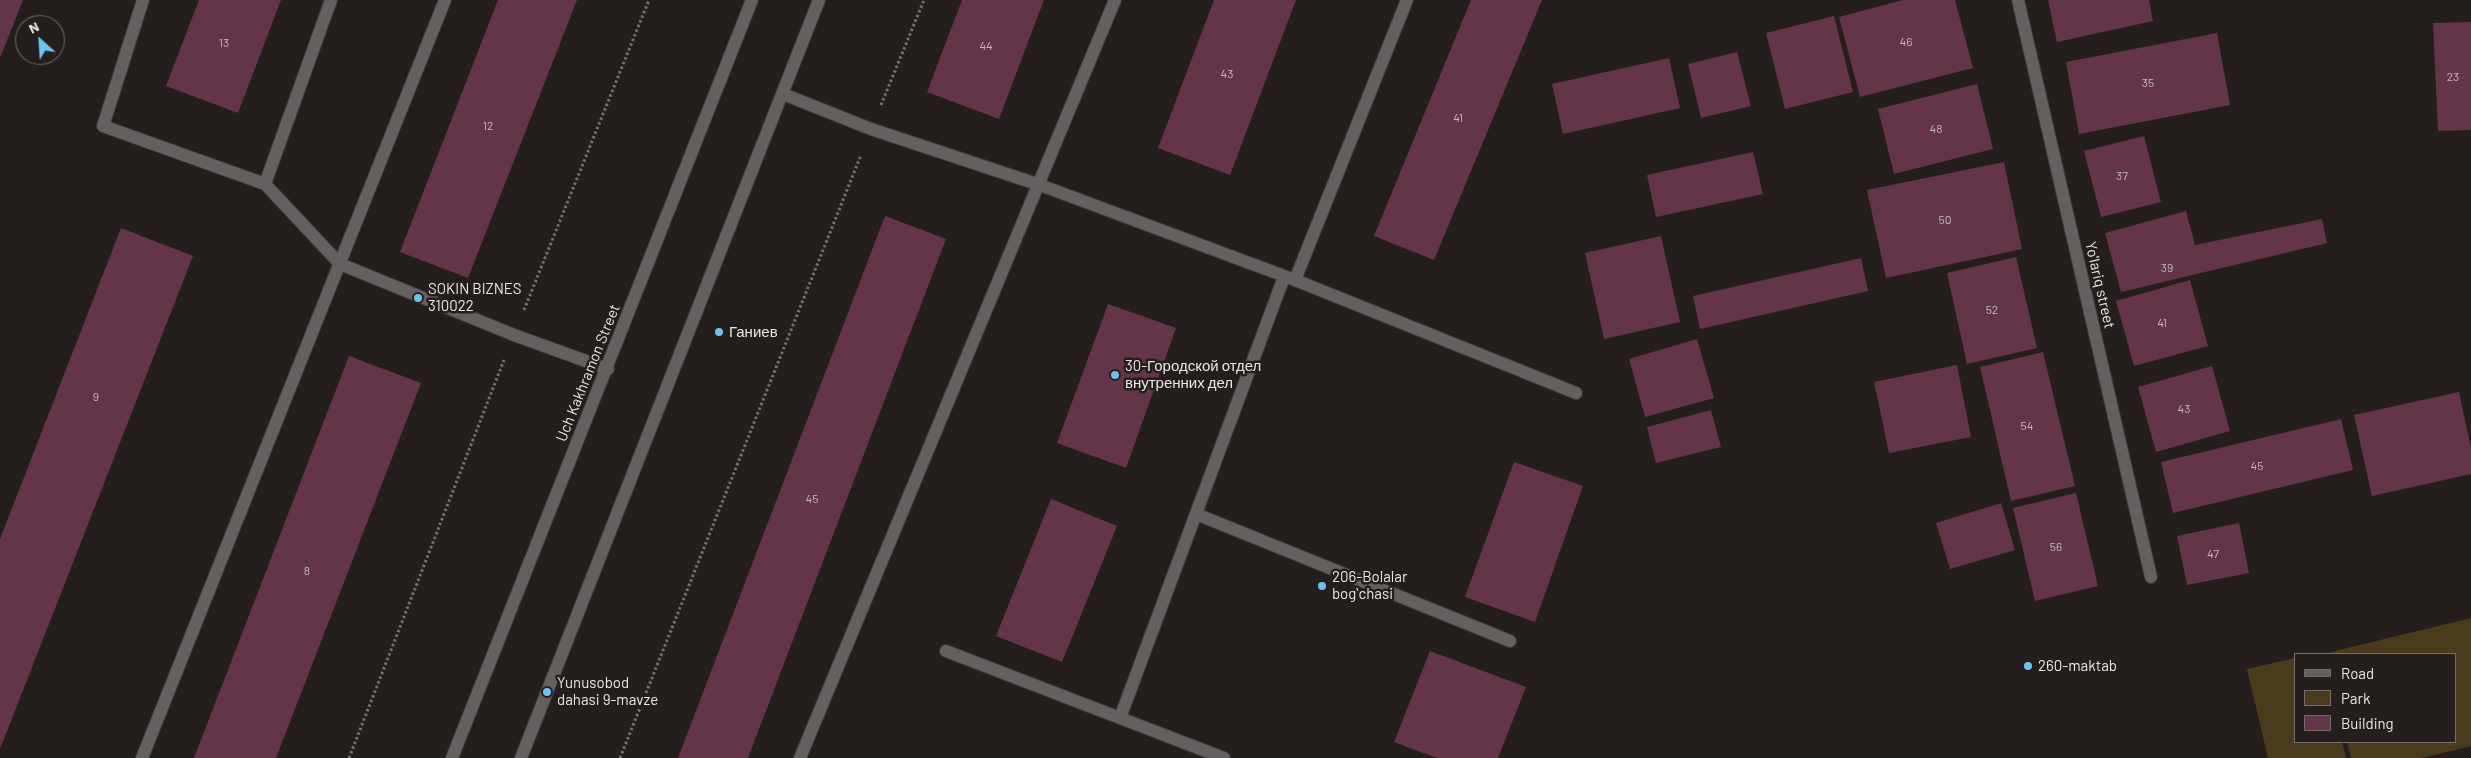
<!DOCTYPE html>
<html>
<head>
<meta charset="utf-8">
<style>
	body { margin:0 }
	#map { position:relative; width:2471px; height:758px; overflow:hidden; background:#241e1d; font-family:Barlow,sans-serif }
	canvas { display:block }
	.legend { position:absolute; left:2294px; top:653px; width:162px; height:90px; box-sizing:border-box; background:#241e1d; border:1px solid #736e6d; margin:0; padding:6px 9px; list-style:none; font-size:15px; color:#eae6e6 }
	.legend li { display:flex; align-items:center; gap:10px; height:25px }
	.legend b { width:25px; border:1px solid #736e6d }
	.north { position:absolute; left:15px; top:15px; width:50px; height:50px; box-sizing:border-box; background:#241e1d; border:1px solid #736e6d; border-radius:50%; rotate:334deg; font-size:14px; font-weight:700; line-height:20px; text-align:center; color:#eae6e6 }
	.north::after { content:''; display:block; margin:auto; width:18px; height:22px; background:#6cc3f2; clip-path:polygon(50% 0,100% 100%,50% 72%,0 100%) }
</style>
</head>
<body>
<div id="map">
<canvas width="2471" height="758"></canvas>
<ul class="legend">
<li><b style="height:6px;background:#665f5f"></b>Road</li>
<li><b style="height:14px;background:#4a3b1d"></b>Park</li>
<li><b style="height:14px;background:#643549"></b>Building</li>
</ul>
<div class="north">N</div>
</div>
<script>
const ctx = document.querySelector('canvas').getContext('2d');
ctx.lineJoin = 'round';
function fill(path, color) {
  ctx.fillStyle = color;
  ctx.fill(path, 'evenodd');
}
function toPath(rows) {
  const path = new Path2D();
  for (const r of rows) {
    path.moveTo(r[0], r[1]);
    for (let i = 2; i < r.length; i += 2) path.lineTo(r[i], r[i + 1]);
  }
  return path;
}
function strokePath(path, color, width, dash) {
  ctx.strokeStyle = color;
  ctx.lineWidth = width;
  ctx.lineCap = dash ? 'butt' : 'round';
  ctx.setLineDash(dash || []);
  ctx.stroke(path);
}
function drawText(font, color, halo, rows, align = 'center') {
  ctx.font = font + ' Barlow,sans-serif';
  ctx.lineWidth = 5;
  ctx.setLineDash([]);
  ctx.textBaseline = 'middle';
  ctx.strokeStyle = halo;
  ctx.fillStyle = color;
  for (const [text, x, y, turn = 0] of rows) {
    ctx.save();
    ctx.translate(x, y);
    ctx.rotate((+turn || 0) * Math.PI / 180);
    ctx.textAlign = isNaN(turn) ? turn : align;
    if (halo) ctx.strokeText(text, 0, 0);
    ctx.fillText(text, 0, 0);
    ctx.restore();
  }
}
const green = toPath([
	[2471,618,2471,746,2422,758,2351,758,2347,742,2455,742,2455,654,2327,653],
	[2295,658,2295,742,2342,742,2346,758,2268,758,2247,669]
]);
const building = toPath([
	[0,0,23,0,0,58],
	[199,0,281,0,238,113,166,86],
	[498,0,577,0,468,278,400,252],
	[962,0,1044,0,999,119,927,92],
	[1214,0,1296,0,1230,175,1158,148],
	[1471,0,1542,0,1434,260,1374,236],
	[1903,0,1955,0,1973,68,1860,97,1839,17],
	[2048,0,2149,0,2153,21,2057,42],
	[1834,16,1853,92,1785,109,1766,33],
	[2471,22,2471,130,2438,131,2433,23],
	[2217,33,2230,105,2079,134,2066,62],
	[1737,52,1751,106,1701,118,1688,64],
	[1669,58,1680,108,1563,134,1552,84],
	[1977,84,1993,149,1894,174,1878,109],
	[2144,136,2161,202,2101,217,2084,151],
	[1753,152,1763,194,1656,217,1647,175],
	[2004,162,2022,249,1886,278,1867,190],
	[2186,211,2195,245,2322,219,2327,243,2121,292,2105,233],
	[885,216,946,239,748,758,678,758],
	[121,228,193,256,0,749,0,539],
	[1661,236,1680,322,1604,339,1585,253],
	[2016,257,2037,348,1967,364,1947,273],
	[1861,258,1868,291,1700,329,1693,296],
	[2190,280,2208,346,2134,366,2116,301],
	[1108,304,1176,328,1126,468,1057,443],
	[1697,339,1714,398,1645,417,1629,359],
	[2043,352,2075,486,2011,501,1980,367],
	[349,356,421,383,276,758,194,758],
	[1957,365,1971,437,1889,453,1874,382],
	[2212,366,2230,431,2156,452,2138,387],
	[2459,392,2471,448,2471,474,2372,496,2354,415],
	[1711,410,1721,447,1656,463,1647,427],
	[2341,419,2353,470,2173,513,2161,462],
	[1514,462,1583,486,1535,622,1465,597],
	[2076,493,2098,586,2035,601,2013,508],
	[1051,499,1117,526,1062,662,996,636],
	[2001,503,2015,550,1950,569,1936,523],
	[2239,523,2249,573,2187,585,2177,536],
	[1430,651,1526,687,1498,758,1437,758,1394,742]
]);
const path = toPath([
	[881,105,924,0],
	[524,310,649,0],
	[349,758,504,360],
	[620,758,861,155]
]);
const service = toPath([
	[143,0,103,126,265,184,340,264,514,335,608,369],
	[783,94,871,129,1040,185,1295,280,1576,393],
	[265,184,331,0],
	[1295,280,1407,0],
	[1196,514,1510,641],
	[946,651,1224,758],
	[1120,718,1284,277],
	[142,758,445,0],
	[800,758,1115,0]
]);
const minor = toPath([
	[2018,0,2151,577]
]);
const secondary = toPath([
	[452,758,752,0],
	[521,758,819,0]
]);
const markers = [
	[418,298,5,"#6cc3f2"],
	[719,332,5,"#6cc3f2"],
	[1115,375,5,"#6cc3f2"],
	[1322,586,5,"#6cc3f2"],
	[2028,666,5,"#6cc3f2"],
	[547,692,5,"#6cc3f2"]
];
const numberNames = [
	["46",1906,42],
	["13",224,43],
	["44",986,46],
	["43",1227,74],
	["23",2453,77],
	["35",2148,83],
	["41",1458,118],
	["12",488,126],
	["48",1936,129],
	["37",2122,176],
	["50",1945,220],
	["39",2167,268],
	["52",1992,310],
	["41",2162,323],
	["9",96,397],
	["43",2184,409],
	["54",2027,426],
	["45",2257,466],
	["45",812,499],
	["56",2056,547],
	["47",2213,554],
	["8",307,571]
];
const streetNames = [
	["Yo'lariq street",2100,285,77],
	["Uch Kakhramon Street",588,373,-68]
];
const poiNames = [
	["SOKIN BIZNES",428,289],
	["310022",428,306],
	["Ганиев",729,332],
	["30-Городской отдел",1125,366],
	["внутренних дел",1125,383],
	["206-Bolalar",1332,577],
	["bogʻchasi",1332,594],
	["260-maktab",2038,666],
	["Yunusobod",557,683],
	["dahasi 9-mavze",557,700]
];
fill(green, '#4a3b1d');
fill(building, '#643549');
strokePath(service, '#3e3939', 14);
strokePath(minor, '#3e3939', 14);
strokePath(secondary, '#3e3939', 14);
strokePath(path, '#756f6f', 3, [2.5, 2.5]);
strokePath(service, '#665f5f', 12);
strokePath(minor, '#665f5f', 12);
strokePath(secondary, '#665f5f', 12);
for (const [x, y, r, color] of markers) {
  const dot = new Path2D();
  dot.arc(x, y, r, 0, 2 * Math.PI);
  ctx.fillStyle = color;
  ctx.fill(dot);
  strokePath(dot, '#241e1d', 2);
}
drawText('12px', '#c8babf', null, numberNames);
drawText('15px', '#eae6e6', '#241e1d', streetNames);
drawText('15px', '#eae6e6', '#241e1d', poiNames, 'left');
</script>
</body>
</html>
